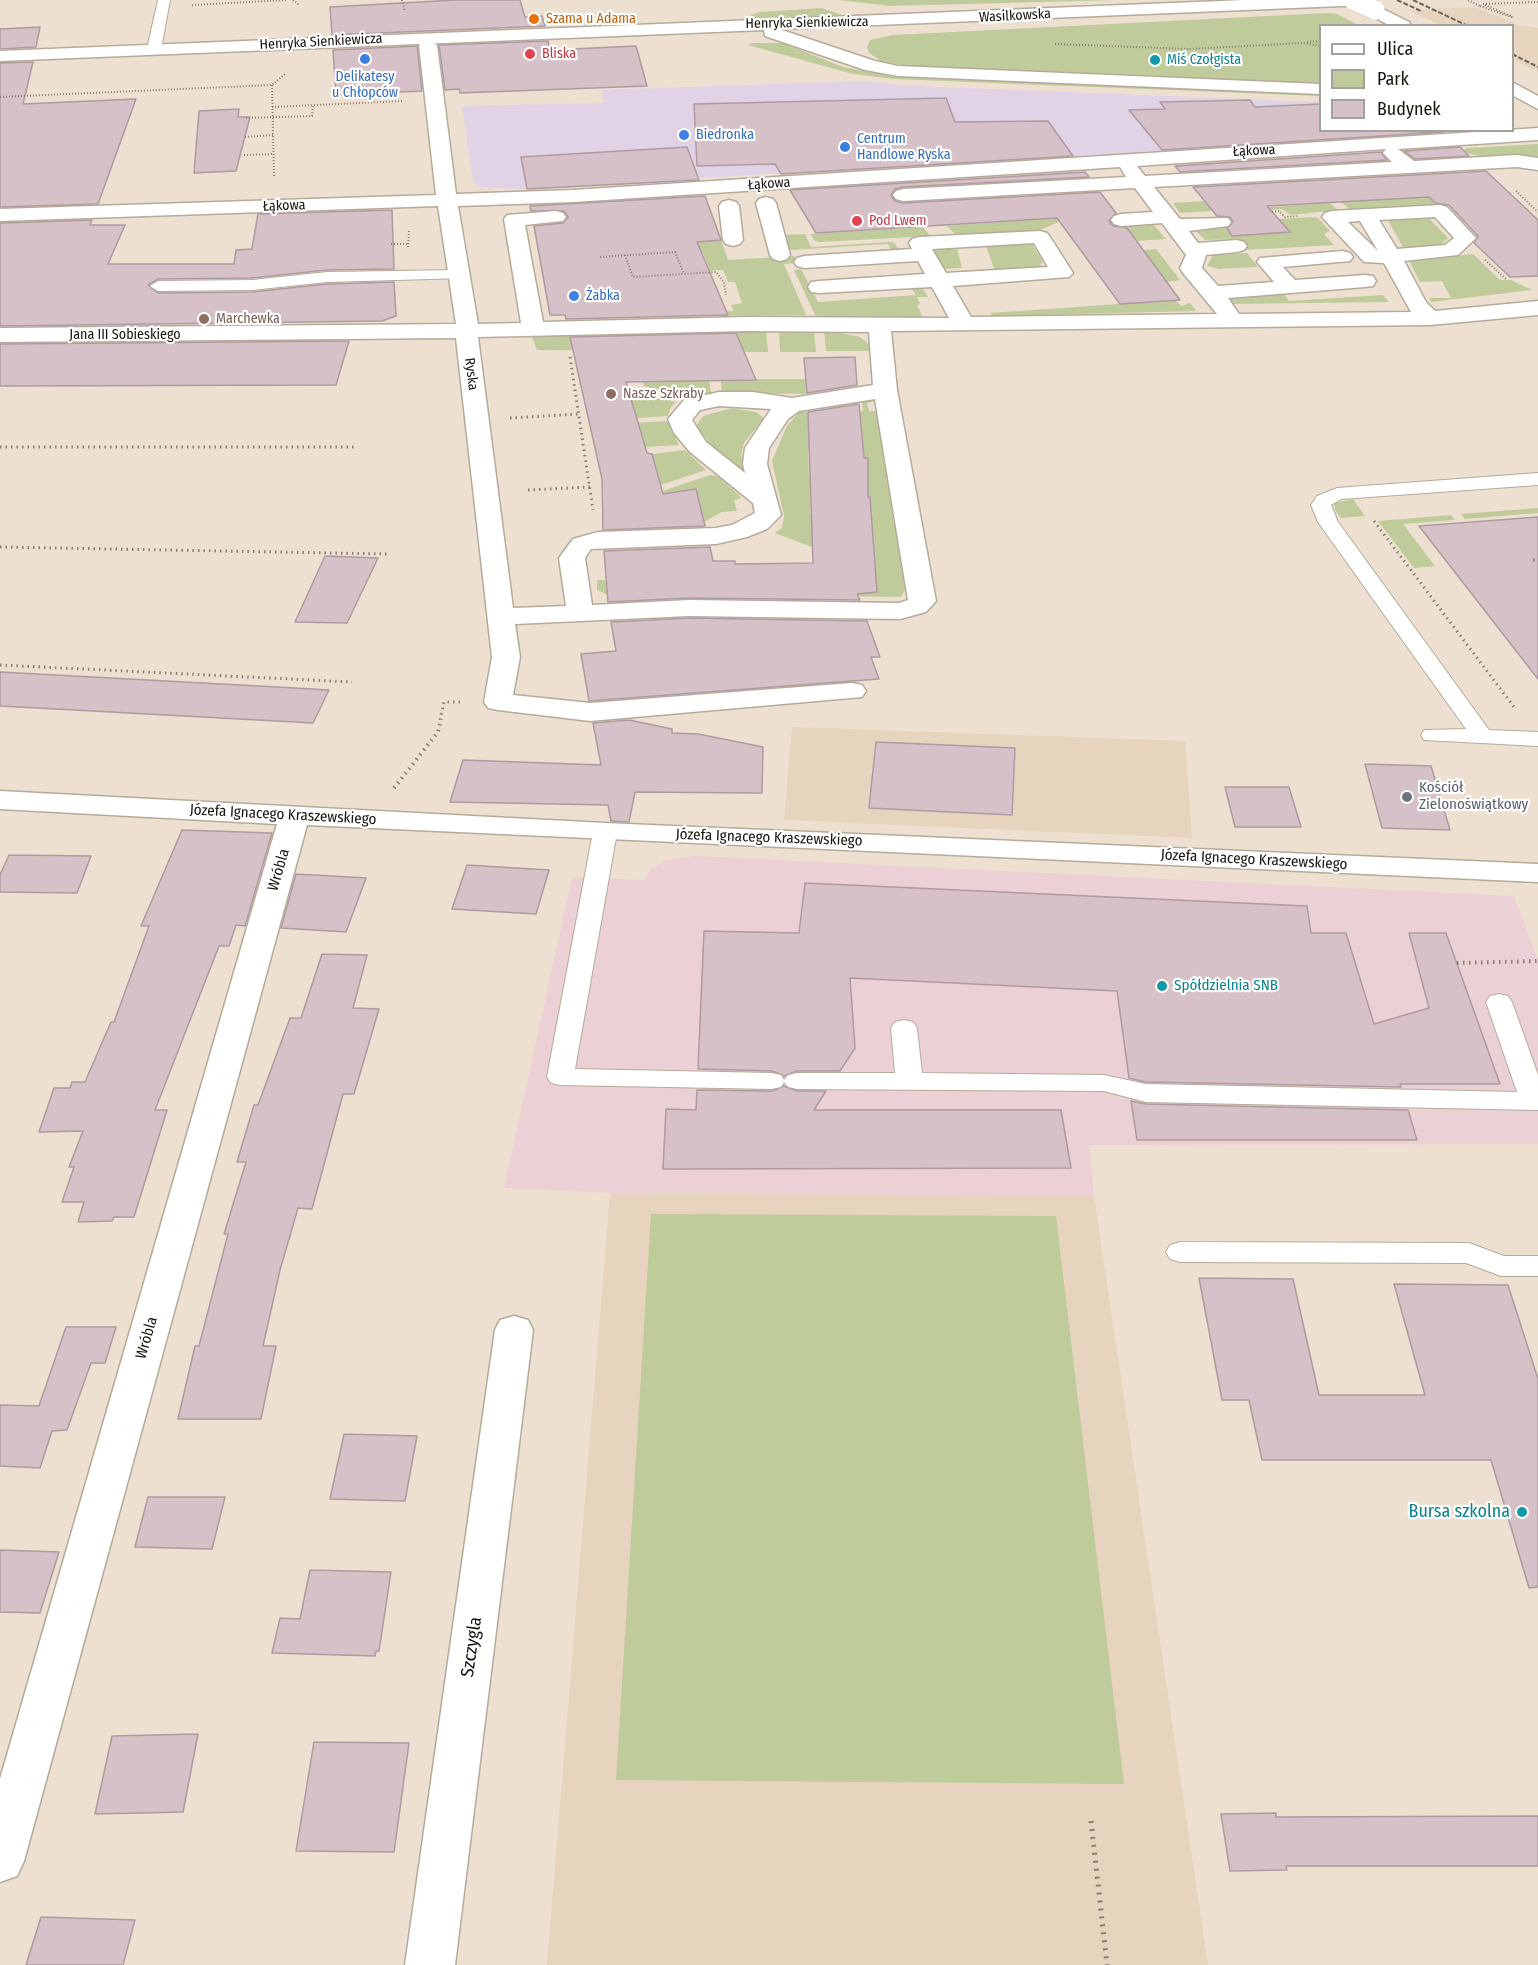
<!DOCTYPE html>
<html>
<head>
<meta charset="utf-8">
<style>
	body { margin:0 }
	#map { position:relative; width:1538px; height:1965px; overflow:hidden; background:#ede0d0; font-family:"Fira Sans Condensed",sans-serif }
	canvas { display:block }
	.legend { position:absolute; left:1319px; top:24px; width:195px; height:108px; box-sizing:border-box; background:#fff; border:2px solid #a2a19e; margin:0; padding:8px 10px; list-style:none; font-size:18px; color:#17130d }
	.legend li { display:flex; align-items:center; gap:12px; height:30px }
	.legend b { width:30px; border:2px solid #a2a19e }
</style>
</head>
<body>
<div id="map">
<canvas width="1538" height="1965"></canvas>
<ul class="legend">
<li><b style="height:8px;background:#fff"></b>Ulica</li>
<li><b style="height:16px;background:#c0cb9c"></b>Park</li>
<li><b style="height:16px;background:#d7c1c8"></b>Budynek</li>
</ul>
</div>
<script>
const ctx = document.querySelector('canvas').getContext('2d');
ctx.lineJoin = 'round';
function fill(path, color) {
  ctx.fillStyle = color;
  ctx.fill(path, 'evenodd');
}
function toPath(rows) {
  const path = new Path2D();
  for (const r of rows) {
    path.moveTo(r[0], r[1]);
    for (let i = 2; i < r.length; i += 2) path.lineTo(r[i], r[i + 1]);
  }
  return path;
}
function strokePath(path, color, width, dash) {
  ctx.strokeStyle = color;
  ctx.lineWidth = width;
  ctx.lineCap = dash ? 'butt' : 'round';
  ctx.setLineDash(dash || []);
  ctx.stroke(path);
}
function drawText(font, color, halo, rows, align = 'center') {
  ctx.font = font + ' "Fira Sans Condensed",sans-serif';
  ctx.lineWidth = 4.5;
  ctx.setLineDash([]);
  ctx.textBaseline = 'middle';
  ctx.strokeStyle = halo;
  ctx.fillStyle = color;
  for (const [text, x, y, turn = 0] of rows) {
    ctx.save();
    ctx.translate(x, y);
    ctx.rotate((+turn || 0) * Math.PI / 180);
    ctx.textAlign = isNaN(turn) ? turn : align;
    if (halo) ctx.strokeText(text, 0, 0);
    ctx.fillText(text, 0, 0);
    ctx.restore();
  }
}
const commercial = toPath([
	[863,81,915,86,1320,102,1320,130,1485,132,510,189,480,187,473,183,462,106,603,103,601,90]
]);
const industrial = toPath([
	[696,856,1514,896,1538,959,1538,1144,1089,1145,1094,1196,610,1193,504,1188,572,877,644,880,651,869,667,860]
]);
const built = toPath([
	[1475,7,1519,25,1538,28,1538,72,1513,60,1512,26,1440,25,1408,10],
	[792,727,1185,741,1192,838,784,820],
	[610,1193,1094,1196,1208,1965,547,1965]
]);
const green = toPath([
	[838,0,1117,0,891,6],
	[822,8,842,15,742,19,759,12],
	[1327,13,1337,14,1358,25,1320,26,1320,83,929,70,881,61,869,53,867,48,870,40,893,35],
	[751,43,783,43,843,67,895,77,1320,94,1320,96,893,79,853,74,748,45],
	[1538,144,1538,161,1489,158,1462,152,1466,148],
	[1460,195,1461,205,1352,211,1341,202],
	[1204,201,1213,211,1180,213,1173,203],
	[1330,203,1338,210,1291,215,1282,209,1270,210,1268,207],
	[1312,217,1318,218,1330,231,1324,234,1334,245,1245,250,1235,239,1205,240,1196,231,1226,227,1233,236,1289,232,1279,219],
	[1057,218,1059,222,1040,230,956,235,947,226],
	[1429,218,1448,238,1437,248,1404,249,1388,220],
	[1153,224,1166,239,1136,241,1125,225],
	[923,227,930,236,821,242,815,241,810,234],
	[805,234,811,247,890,242,895,243,899,250,892,252,888,244,791,250,783,235],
	[721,240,728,260,794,256,798,263,784,264,806,315,698,316,697,313,734,311,731,305,742,303,735,282,728,282,723,270,690,272,688,267,708,266,703,253,683,254,678,243],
	[1032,244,1043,262,1037,268,995,271,986,246],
	[957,248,962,268,940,269,928,250],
	[1156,249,1180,280,1166,282,1143,250],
	[1247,253,1258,267,1218,269,1207,266,1213,255],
	[1473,254,1500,280,1511,280,1532,290,1431,302,1429,298,1451,298,1442,281,1420,282,1409,260],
	[801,269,818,302,916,295,910,286,922,287,928,297,917,297,920,304,917,305,923,318,819,317,815,315,794,270],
	[1283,292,1289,301,1383,295,1389,302,1230,304,1227,299],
	[1175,300,1181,306,1190,303,1196,311,993,316,990,313],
	[732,329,766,330,768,352,537,350,531,334,721,333],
	[779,330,814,330,816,352,780,352],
	[824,330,860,337,870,345,870,351,826,351],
	[752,379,807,379,808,394,722,393,721,381],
	[643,380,709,381,711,393,683,399,644,386],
	[626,392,641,392,676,402,671,407,668,416,637,418],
	[878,398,877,401,867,403,869,411,879,411,905,590,901,597,784,595,613,597,597,590,597,580,605,580,608,593,877,592,875,563,871,562,874,548,872,522,868,522,871,509,870,498,867,497,864,458,808,450,809,477,811,478,810,513,815,513,817,549,775,533,782,528,784,516,772,461,787,426,801,410,819,417,863,411,862,401],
	[732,408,756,412,764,418,744,443,741,455,745,470,743,472,716,451,696,426,703,416],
	[668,421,679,445,645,447,634,423],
	[685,450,706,470,660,485,653,467,656,466,652,454],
	[710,475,718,476,742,498,734,500,737,511,722,512,702,523,684,528,639,528,703,517,696,489,664,494,663,491],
	[1353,499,1365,516,1341,518,1335,510,1334,503],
	[1538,508,1538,513,1465,519,1461,514],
	[1451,515,1455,520,1403,524,1435,566,1414,568,1378,521],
	[651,1214,1056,1216,1124,1784,616,1780]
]);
const building = toPath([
	[455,0,520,0,525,17,542,16,545,26,332,35,330,7,455,0],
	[40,27,36,47,0,49,0,29,40,27],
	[548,41,550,50,636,46,647,86,460,93,459,89,445,90,439,45,548,41],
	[417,46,422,91,336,95,333,50,417,46],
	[33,62,23,104,136,99,98,204,0,207,0,63,33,62],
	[946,98,955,122,1048,121,1073,156,781,174,775,164,697,166,694,104,946,98],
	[1250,100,1255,107,1320,104,1320,130,1443,132,1162,150,1129,110,1165,109,1160,102,1250,100],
	[239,109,238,117,250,117,236,171,194,173,199,111,239,109],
	[687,147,699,180,527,189,521,157,687,147],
	[1460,147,1469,156,1415,159,1404,151,1460,147],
	[1381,152,1387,160,1180,172,1175,166,1381,152],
	[1486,171,1538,220,1538,276,1510,277,1474,243,1478,236,1449,205,1435,203,1429,197,1267,206,1290,232,1232,236,1227,228,1233,222,1230,217,1217,216,1193,187,1486,171],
	[1085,172,1089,177,903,187,895,189,891,195,895,201,903,203,1100,192,1116,213,1109,221,1113,226,1127,228,1180,300,1120,304,1057,218,816,233,790,190,1085,172],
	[705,196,721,240,697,242,728,315,566,319,565,315,550,315,534,226,563,223,568,217,564,211,531,211,530,206,705,196],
	[392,210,394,269,327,270,252,278,158,279,148,285,158,293,252,292,327,284,394,282,396,316,382,321,0,326,0,223,92,220,90,225,125,225,108,264,234,264,236,250,252,249,258,214,392,210],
	[736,333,756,380,626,382,647,453,652,454,663,494,696,489,705,526,603,530,602,479,570,337,736,333],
	[349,341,336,385,0,386,0,344,349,341],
	[855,357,857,385,807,393,804,358,855,357],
	[859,404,864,458,868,458,868,497,870,497,877,592,857,594,860,600,689,598,608,602,604,551,710,547,713,561,735,561,735,564,813,563,808,412,859,404],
	[1538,517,1538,679,1419,526,1538,517],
	[325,556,378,558,347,623,295,622,325,556],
	[689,618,867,621,880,657,871,657,879,679,589,701,581,654,616,651,611,622,689,618],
	[0,672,277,687,329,690,313,723,0,706,0,672],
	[629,720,672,729,672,733,698,734,763,747,762,793,635,792,629,822,611,821,608,805,450,802,463,760,601,765,593,723,629,720],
	[876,742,1015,748,1012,815,869,808,876,742],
	[1365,764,1431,766,1450,830,1382,828,1365,764],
	[1225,787,1289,787,1301,827,1235,827,1225,787],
	[182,830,272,833,245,926,236,925,229,946,219,946,155,1110,167,1110,134,1217,114,1217,112,1221,78,1222,84,1202,62,1202,74,1167,69,1167,83,1131,39,1132,54,1088,70,1088,72,1082,85,1082,111,1022,114,1022,149,926,141,926,182,830],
	[9,855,91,856,77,893,0,892,0,875,9,855],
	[467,865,549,870,536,914,452,909,467,865],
	[296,874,366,878,346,932,281,928,296,874],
	[805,883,1307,906,1311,933,1346,933,1374,1024,1429,1008,1409,933,1446,933,1500,1084,1400,1084,1401,1087,1146,1082,1129,1078,1117,991,850,978,855,1048,840,1071,797,1071,784,1076,772,1071,698,1069,704,931,799,933,805,883],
	[322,954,367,955,353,1008,379,1009,354,1094,343,1094,312,1209,298,1208,280,1270,263,1346,276,1346,261,1419,178,1419,195,1346,199,1346,228,1234,224,1234,246,1162,237,1162,254,1105,258,1105,290,1018,301,1018,322,954],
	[784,1086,797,1091,826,1091,814,1110,1061,1110,1071,1168,663,1169,666,1109,696,1110,697,1090,772,1091,784,1086],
	[1131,1101,1146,1104,1408,1110,1417,1140,1137,1140,1131,1101],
	[1199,1278,1293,1279,1319,1395,1425,1395,1394,1284,1508,1285,1538,1379,1538,1587,1529,1588,1491,1460,1262,1460,1249,1400,1222,1400,1199,1278],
	[66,1327,116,1327,105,1363,91,1363,67,1430,52,1431,40,1468,0,1466,0,1405,39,1406,66,1327],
	[344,1434,417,1436,405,1501,330,1499,344,1434],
	[148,1497,225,1497,212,1549,135,1547,148,1497],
	[0,1550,59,1552,40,1613,0,1612,0,1550],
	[310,1570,391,1572,379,1651,376,1651,375,1656,272,1653,280,1618,300,1619,310,1570],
	[198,1734,183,1812,95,1814,112,1736,198,1734],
	[314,1742,409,1743,394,1852,296,1851,314,1742],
	[1276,1813,1276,1817,1538,1816,1538,1866,1286,1866,1287,1870,1230,1871,1221,1814,1276,1813],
	[41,1917,135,1920,123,1965,26,1965,41,1917]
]);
const pathFar3 = toPath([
	[293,0,299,5],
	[402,0,405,11],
	[1483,4,1538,2],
	[192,5,287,0],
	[1485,5,1513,17],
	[1480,6,1514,18],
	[1307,42,1320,41],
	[1055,44,1189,49,1303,43,1320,46],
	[272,85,274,177],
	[0,97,272,85,285,74],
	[272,107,403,101],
	[246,118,312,116,313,105],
	[245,137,273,135],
	[244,155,273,154],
	[1516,191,1538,212],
	[1272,212,1279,211,1285,217,1299,216],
	[391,244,408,244],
	[408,247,409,230],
	[625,255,633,277,716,272,724,282,726,295],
	[600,257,675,252,684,274],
	[1485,260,1506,279]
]);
const pathFar2 = toPath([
	[570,357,593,510],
	[510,418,578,414],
	[0,447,355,447],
	[528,490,590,487],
	[1374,521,1514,707],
	[0,547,388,554],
	[1533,560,1538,560],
	[0,665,352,682],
	[440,720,444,702,463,702]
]);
const pathFar1 = toPath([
	[394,788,438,732,441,719],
	[1457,963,1538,961]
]);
const path = toPath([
	[1091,1821,1107,1965]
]);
const service = toPath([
	[158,0,170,0,161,49,154,53,147,49,158,0],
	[460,270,466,272,468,275,466,278,327,282,252,290,158,291,150,286,158,281,252,280,327,272,460,270],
	[1538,473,1538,485,1341,499,1331,505,1338,522,1489,730,1538,732,1538,746,1424,740,1421,735,1424,730,1466,729,1318,522,1311,505,1317,496,1337,488,1538,473],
	[605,825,613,827,617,832,575,1069,772,1073,781,1075,784,1080,788,1075,797,1073,895,1073,891,1028,895,1022,904,1020,913,1022,917,1028,922,1073,1104,1075,1146,1084,1517,1092,1486,1002,1490,996,1499,994,1508,996,1512,1002,1538,1075,1538,1110,1146,1102,1104,1091,797,1089,788,1087,784,1082,781,1087,772,1089,560,1085,551,1083,547,1077,593,832,597,827,605,825],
	[1180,1242,1469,1243,1504,1256,1538,1256,1538,1276,1501,1276,1466,1263,1180,1262,1170,1259,1166,1252,1170,1245,1180,1242]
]);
const minor = toPath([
	[428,40,437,45,456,194,573,190,1538,128,1538,140,1398,149,1414,161,1517,155,1538,158,1538,170,1517,167,1154,187,1180,219,1228,218,1231,222,1228,226,1189,231,1198,243,1237,240,1244,242,1247,246,1244,250,1237,252,1206,255,1202,268,1218,286,1274,282,1257,262,1260,258,1343,251,1350,253,1353,257,1350,261,1283,267,1295,280,1365,275,1373,276,1376,281,1373,286,1365,287,1228,298,1239,314,1411,312,1384,263,1364,262,1322,217,1325,213,1332,211,1440,205,1447,207,1476,238,1458,255,1404,261,1426,302,1435,311,1538,301,1538,315,1430,325,891,331,897,390,936,601,926,612,900,619,689,616,515,624,520,657,513,695,590,703,852,683,862,685,866,691,862,697,590,721,498,710,488,708,484,702,492,657,456,338,0,342,0,328,456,324,438,206,0,221,0,209,436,195,419,45,428,40],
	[1386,149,1383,153,1392,162,1145,176,1137,166,1386,149],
	[1120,167,1126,177,903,189,896,191,893,195,896,199,903,201,1135,188,1153,212,1121,214,1114,216,1111,220,1114,224,1121,226,1162,223,1186,255,1180,268,1183,273,1217,314,971,317,953,286,1069,277,1073,273,1050,237,1047,233,1040,231,919,237,912,239,909,243,912,249,804,256,797,258,794,262,797,266,804,268,918,261,925,274,819,281,811,282,808,287,811,292,819,293,932,287,949,318,747,317,543,322,525,225,563,221,566,217,563,213,556,211,507,215,504,219,521,323,478,324,458,206,573,202,1120,167],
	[1435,217,1454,238,1445,245,1397,249,1379,220,1435,217],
	[1360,221,1378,251,1348,222,1360,221],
	[1034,243,1048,267,946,273,932,249,1034,243],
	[747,331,869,332,873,385,792,398,753,392,719,392,684,400,668,419,674,433,690,452,753,503,755,513,732,525,716,528,598,532,573,539,559,558,566,606,513,608,478,337,747,331],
	[875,399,908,600,899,603,689,600,592,605,585,558,591,549,716,544,747,537,767,529,781,515,767,464,769,448,788,419,799,411,875,399],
	[719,406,771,409,745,448,743,464,745,473,706,442,692,420,700,410,719,406],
	[766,197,773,199,776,203,790,255,787,259,780,261,773,259,770,255,756,203,759,199,766,197],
	[729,200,736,202,739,206,743,240,740,244,733,246,726,244,723,240,719,206,722,202,729,200],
	[0,791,605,823,1538,864,1538,882,307,825,24,1861,17,1876,0,1882,0,1779,277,824,0,809,0,791],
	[514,1316,528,1320,533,1330,455,1965,405,1965,495,1330,500,1320,514,1316]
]);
const secondary = toPath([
	[1245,0,1375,0,1367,5,779,29,875,61,898,66,1320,84,1320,94,898,76,865,70,765,36,764,30,0,61,0,51,1245,0],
	[1375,5,1409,22,1411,26,1390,26,1369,14,1367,10,1375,5],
	[1512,82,1538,96,1538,109,1512,95,1512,82]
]);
const rail = toPath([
	[1397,0,1421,11],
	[1413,0,1468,26],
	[1512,54,1538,67]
]);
const pathBridge = toPath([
	[1468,0,1480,6]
]);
const secondaryBridge = toPath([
	[1353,0,1375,10]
]);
const markers = [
	[534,19,6,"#e8710a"],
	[530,54,6,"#e0444e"],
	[365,59,6,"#3f7fe0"],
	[1155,60,6,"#0f9aa8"],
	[684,135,6,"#3f7fe0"],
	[845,147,6,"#3f7fe0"],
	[857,221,6,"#e0444e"],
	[574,296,6,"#3f7fe0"],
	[204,319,6,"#8d6e63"],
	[611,394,6,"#8d6e63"],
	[1407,797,6,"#6b7280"],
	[1162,986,6,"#0f9aa8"],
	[1522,1512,6,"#0f9aa8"]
];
const farStreetnames = [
	["Wasilkowska",1015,16,-3],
	["Henryka Sienkiewicza",807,23,-1],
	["Henryka Sienkiewicza",321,42,-3],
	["Łąkowa",1254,151,-3],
	["Łąkowa",769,184,-4],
	["Łąkowa",284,206,-2],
	["Jana III Sobieskiego",125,335],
	["Ryska",471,374,83]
];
const farFoodnames = [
	["Szama u Adama",546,19]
];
const farHealthnames = [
	["Bliska",542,54],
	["Pod Lwem",869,221]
];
const farCulturenames = [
	["Miś Czołgista",1167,60]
];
const farShopnames = [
	["Delikatesy",365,77,"center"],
	["u Chłopców",365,93,"center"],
	["Biedronka",696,135],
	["Centrum",857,139],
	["Handlowe Ryska",857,155],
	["Żabka",586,296]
];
const farEducationnames = [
	["Marchewka",216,319],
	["Nasze Szkraby",623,394]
];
const worshipNames = [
	["Kościół",1419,788],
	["Zielonoświątkowy",1419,805]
];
const streetNames = [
	["Józefa Ignacego Kraszewskiego",283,815,3],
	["Józefa Ignacego Kraszewskiego",769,838,2],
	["Józefa Ignacego Kraszewskiego",1254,860,3],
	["Wróbla",279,870,-74],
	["Wróbla",147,1338,-74]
];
const cultureNames = [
	["Spółdzielnia SNB",1174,986]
];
const nearCulturenames = [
	["Bursa szkolna",1510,1512]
];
const nearStreetnames = [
	["Szczygla",472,1647,-82]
];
fill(commercial, '#e1d3e6');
fill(industrial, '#ebd1d5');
fill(built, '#e6d4be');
fill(green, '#c0cb9c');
fill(building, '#d7c1c8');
strokePath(building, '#af9aa1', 1.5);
strokePath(service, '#b6aa9a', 2);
strokePath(minor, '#b6aa9a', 3);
strokePath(secondary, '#b6aa9a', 3);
strokePath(pathFar3, '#887f74', 2, [1, 2]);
strokePath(pathFar2, '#887f74', 3, [1.5, 4]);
strokePath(pathFar1, '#887f74', 4, [1.5, 4.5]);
strokePath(path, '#887f74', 5, [2, 6]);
fill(service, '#fff');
fill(minor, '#fff');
fill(secondary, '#fff');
strokePath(rail, '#6c645a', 2, [5, 2]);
strokePath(secondaryBridge, '#b6aa9a', 20, []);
strokePath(pathBridge, '#887f74', 2, [1, 2]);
strokePath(secondaryBridge, '#fff', 19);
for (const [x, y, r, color] of markers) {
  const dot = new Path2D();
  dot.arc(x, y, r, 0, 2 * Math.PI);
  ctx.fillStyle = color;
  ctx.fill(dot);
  strokePath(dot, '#fff', 2);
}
drawText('14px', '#17130d', '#fff', farStreetnames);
drawText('14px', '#c56008', '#fff', farFoodnames, 'left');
drawText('14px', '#be3a42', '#fff', farHealthnames, 'left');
drawText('14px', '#0d838f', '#fff', farCulturenames, 'left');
drawText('14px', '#366cbe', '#fff', farShopnames, 'left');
drawText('14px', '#785e54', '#fff', farEducationnames, 'left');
drawText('15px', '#5b616d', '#fff', worshipNames, 'left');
drawText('15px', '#17130d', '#fff', streetNames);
drawText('15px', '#0d838f', '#fff', cultureNames, 'left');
drawText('18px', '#0d838f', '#fff', nearCulturenames, 'right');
drawText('18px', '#17130d', '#fff', nearStreetnames);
</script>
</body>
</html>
